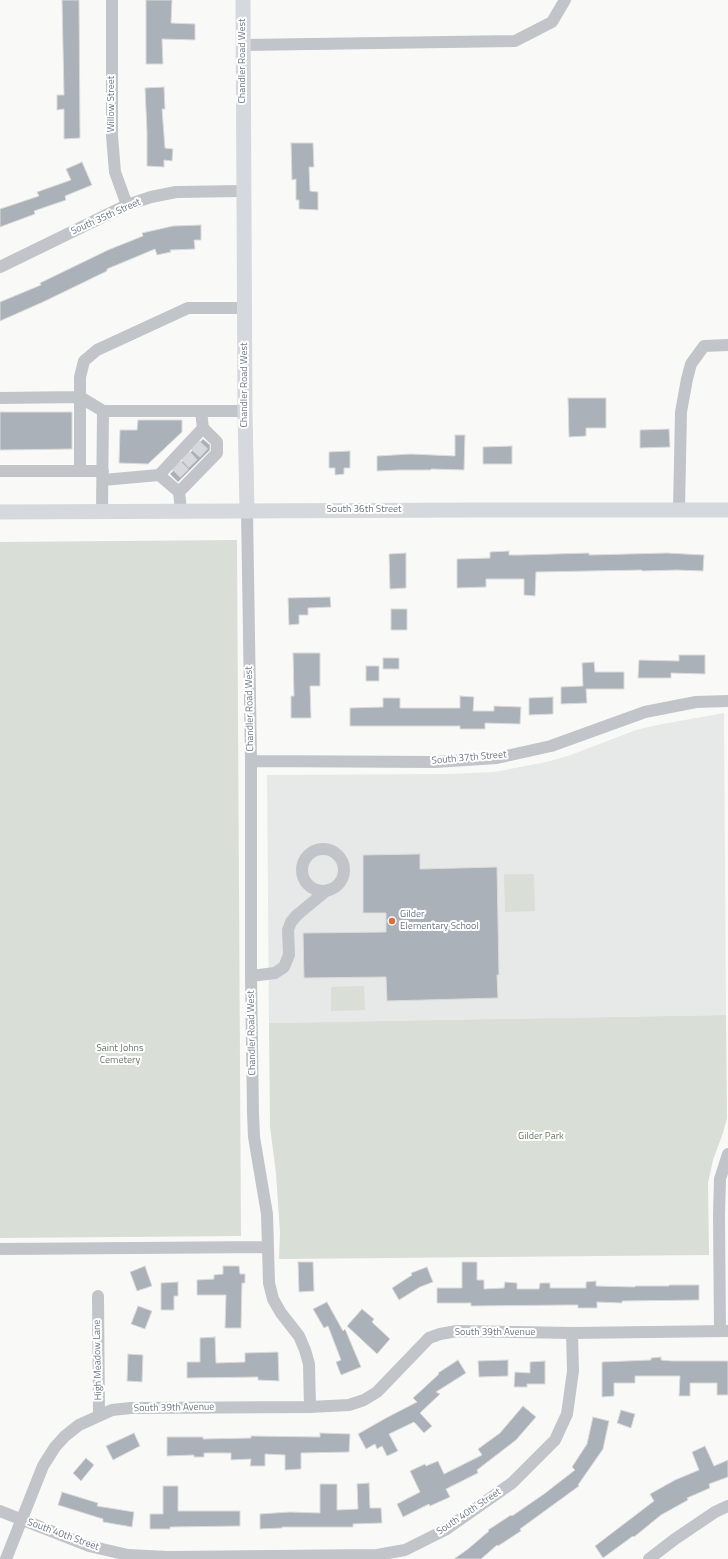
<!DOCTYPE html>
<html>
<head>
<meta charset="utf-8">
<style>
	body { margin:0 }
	canvas { display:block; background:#f9f9f8 }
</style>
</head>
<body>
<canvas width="728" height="1559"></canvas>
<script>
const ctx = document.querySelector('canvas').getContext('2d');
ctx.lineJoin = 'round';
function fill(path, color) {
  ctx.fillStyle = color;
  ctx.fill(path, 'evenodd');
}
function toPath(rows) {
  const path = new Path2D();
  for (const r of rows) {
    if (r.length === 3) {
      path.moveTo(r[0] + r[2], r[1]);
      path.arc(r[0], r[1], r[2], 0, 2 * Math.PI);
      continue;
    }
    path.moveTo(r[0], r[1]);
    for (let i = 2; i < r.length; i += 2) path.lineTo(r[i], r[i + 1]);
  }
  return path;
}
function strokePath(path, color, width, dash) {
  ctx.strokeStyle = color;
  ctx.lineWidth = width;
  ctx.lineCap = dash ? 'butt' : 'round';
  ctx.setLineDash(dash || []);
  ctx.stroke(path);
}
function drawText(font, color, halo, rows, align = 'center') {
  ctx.font = font + ' "Titillium Web",sans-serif';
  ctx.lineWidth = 4;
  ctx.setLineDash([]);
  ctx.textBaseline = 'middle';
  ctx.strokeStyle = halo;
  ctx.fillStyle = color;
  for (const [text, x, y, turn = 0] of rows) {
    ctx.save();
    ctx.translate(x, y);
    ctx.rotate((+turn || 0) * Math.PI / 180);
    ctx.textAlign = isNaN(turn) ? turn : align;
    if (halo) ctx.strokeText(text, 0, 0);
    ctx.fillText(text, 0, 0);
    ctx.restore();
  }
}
const built = toPath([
	[724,713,726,1015,269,1023,267,775,447,774,494,772,546,762,568,756,636,730,657,725]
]);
const green = toPath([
	[237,540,241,1236,0,1238,0,542],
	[504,874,534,874,535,911,505,912],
	[364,986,365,1010,331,1011,331,987],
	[726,1015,727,1118,723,1133,713,1160,708,1183,709,1255,279,1259,280,1233,276,1173,270,1127,269,1023]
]);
const building = toPath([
	[62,0,79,0,80,138,64,139,64,109,57,110,57,95,64,95,62,0],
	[146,0,172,0,171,23,195,24,195,40,162,39,163,64,146,64,146,0],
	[164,87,165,109,162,109,165,148,173,149,172,161,164,160,164,167,147,166,147,132,145,88,164,87],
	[291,143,313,143,314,167,309,167,310,191,318,192,318,210,299,209,299,200,296,200,296,179,292,180,291,143],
	[82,162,92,185,65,196,66,200,34,211,35,214,0,227,0,209,39,196,37,192,71,180,66,169,82,162],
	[201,225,201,240,194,240,195,249,170,250,171,252,157,255,155,249,107,269,107,271,43,302,0,321,0,302,41,285,40,283,108,250,143,236,142,233,173,226,201,225],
	[568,398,606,398,606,428,586,428,586,436,569,437,568,398],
	[0,412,72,412,72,449,0,450,0,412],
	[138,420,182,420,182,432,148,464,119,463,120,430,137,430,138,420],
	[669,429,670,447,640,448,640,430,669,429],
	[455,435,465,435,464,470,431,469,431,470,400,470,377,471,377,456,411,454,455,456,455,435],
	[203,439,210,445,210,450,178,482,170,474,203,439],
	[512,446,512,464,483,464,483,447,512,446],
	[350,451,350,468,344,468,344,474,335,475,335,468,329,468,329,452,350,451],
	[509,551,509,555,521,555,589,553,589,555,667,553,704,555,703,571,677,570,642,571,642,570,536,572,535,596,524,595,524,579,486,579,486,587,457,588,457,559,490,558,490,552,509,551],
	[406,553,406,588,390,589,389,554,406,553],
	[330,597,331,607,308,608,308,615,299,615,299,624,289,625,288,598,330,597],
	[391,609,407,609,407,630,391,630,391,609],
	[293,653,320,653,320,686,310,686,311,718,291,718,291,696,294,696,293,653],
	[679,655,705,655,705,674,671,673,671,678,638,678,639,660,679,661,679,655],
	[383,658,399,658,399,669,383,669,383,658],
	[594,662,595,672,624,672,624,689,586,689,587,703,561,704,561,687,583,686,582,663,594,662],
	[366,666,379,666,379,681,366,681,366,666],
	[460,696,474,697,473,711,494,711,494,706,521,707,520,724,485,723,485,729,460,729,460,726,350,726,350,708,383,707,383,698,400,698,400,708,460,708,460,696],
	[553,697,553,714,529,715,529,698,553,697],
	[420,854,420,869,497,867,499,975,497,975,498,998,387,1001,386,977,304,978,303,933,386,932,386,913,363,913,363,855,420,854],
	[298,1262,313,1262,314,1291,299,1292,298,1262],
	[462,1262,477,1262,477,1280,484,1280,484,1289,504,1288,505,1282,517,1283,517,1289,539,1289,540,1283,550,1283,550,1288,586,1288,586,1282,596,1281,596,1286,635,1287,635,1286,669,1286,669,1285,699,1285,699,1300,622,1301,622,1303,597,1302,597,1308,578,1308,578,1305,567,1305,471,1306,471,1303,437,1303,437,1288,462,1288,462,1262],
	[145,1266,152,1286,137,1291,130,1272,145,1266],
	[223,1266,239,1266,240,1274,245,1274,245,1283,242,1283,241,1328,225,1328,226,1295,197,1295,197,1280,214,1279,214,1275,223,1274,223,1266],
	[427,1267,433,1282,420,1287,399,1300,392,1288,412,1275,411,1273,427,1267],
	[178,1282,178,1296,174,1296,174,1310,161,1310,161,1283,178,1282],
	[327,1302,343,1331,345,1329,361,1367,341,1375,336,1362,341,1360,328,1326,324,1328,313,1309,327,1302],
	[138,1306,152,1311,145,1329,131,1324,138,1306],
	[362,1309,374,1319,372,1322,390,1339,377,1354,347,1326,362,1309],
	[215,1337,216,1363,245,1362,245,1353,278,1352,279,1381,258,1380,258,1377,187,1378,187,1362,200,1362,200,1338,215,1337],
	[128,1354,143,1355,142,1382,127,1381,128,1354],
	[661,1357,661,1360,672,1361,728,1361,728,1395,717,1395,717,1383,690,1383,690,1396,679,1396,680,1376,635,1376,635,1383,614,1383,614,1396,602,1397,602,1362,651,1360,651,1358,661,1357],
	[458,1360,466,1373,436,1392,440,1394,420,1413,432,1426,424,1433,414,1422,389,1434,398,1451,387,1456,382,1446,377,1449,375,1444,366,1449,358,1434,386,1418,417,1402,413,1398,439,1374,438,1373,458,1360],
	[508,1360,508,1376,479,1377,478,1361,508,1360],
	[545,1361,545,1384,527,1384,527,1387,514,1387,515,1372,530,1373,530,1362,545,1361],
	[523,1406,536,1417,516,1440,477,1470,478,1473,446,1489,450,1497,430,1506,429,1504,403,1517,397,1504,420,1492,410,1471,425,1464,426,1466,438,1461,444,1474,482,1455,478,1449,500,1433,523,1406],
	[621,1410,635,1414,631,1428,617,1423,621,1410],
	[593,1417,609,1421,603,1449,578,1485,579,1486,520,1529,521,1531,498,1546,497,1545,481,1559,454,1559,468,1549,489,1531,488,1530,511,1515,512,1516,544,1494,575,1470,572,1467,587,1444,593,1417],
	[134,1433,140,1446,113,1460,106,1446,134,1433],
	[320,1433,350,1434,349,1452,301,1453,301,1469,285,1470,285,1455,265,1454,265,1466,250,1466,251,1459,231,1460,231,1453,204,1453,204,1457,194,1457,194,1455,167,1456,167,1437,203,1437,203,1439,251,1438,251,1436,320,1437,320,1433],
	[705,1446,714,1466,728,1460,728,1477,709,1484,710,1488,687,1498,688,1500,661,1515,634,1537,633,1536,603,1558,595,1546,654,1501,650,1494,675,1480,699,1470,692,1452,705,1446],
	[86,1458,94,1465,81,1481,73,1473,86,1458],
	[369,1483,370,1508,381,1508,382,1523,353,1524,353,1527,282,1527,282,1528,260,1529,260,1514,290,1512,320,1513,320,1484,337,1484,337,1510,358,1509,357,1484,369,1483],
	[163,1486,178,1486,178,1511,240,1511,240,1526,170,1527,170,1529,150,1529,150,1514,163,1514,163,1486],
	[62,1492,98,1503,97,1506,134,1512,132,1527,103,1522,103,1519,58,1505,62,1492]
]);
const minorTunnel = toPath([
	[195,445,206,455],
	[185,455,195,466],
	[176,465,186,475]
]);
const minor = toPath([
	[112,0,112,136,115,172,127,205],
	[243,45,515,41,552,22,565,0],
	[0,267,127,205,151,197,176,192,243,191],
	[80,397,103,411],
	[0,398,80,397,80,377,84,361,97,350,188,308,245,308],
	[0,471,103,471],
	[80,471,80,397],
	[159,475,203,428],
	[103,480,159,475,179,492],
	[181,510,179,492,217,453,217,442,203,428,201,412],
	[247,510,251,761,251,976,253,1113,254,1137,267,1214,269,1283,273,1299,281,1313,299,1336,305,1350,309,1364,310,1407],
	[679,510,681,412,687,379,691,364,704,346,728,345],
	[102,511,103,411,245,411],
	[251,761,435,762,497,758,551,746,645,712,696,702,728,701],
	[323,870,21],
	[251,976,275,973,284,967,289,955,288,930,291,922,297,915,326,891],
	[0,1249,268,1247],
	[98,1296,99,1415],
	[720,1331,719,1215,720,1179,728,1154],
	[0,1511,89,1546,128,1555,167,1557,377,1555,405,1550,445,1530,512,1483,555,1440,567,1414,573,1371,572,1333],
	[6,1559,43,1466,55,1447,65,1436,79,1425,112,1410,131,1408,310,1407,349,1405,364,1400,377,1392,429,1338,440,1334,457,1331,572,1333,728,1331],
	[649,1559,675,1539,715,1512,728,1506]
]);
const major = toPath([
	[243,0,245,411,247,510],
	[0,512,471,510,728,510]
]);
const markers = [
	[392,921,4,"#d7703a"]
];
const streetNames = [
	["Chandler Road West",243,61,-90],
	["Willow Street",112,104,-90],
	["South 35th Street",106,217,-24],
	["Chandler Road West",245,385,-90],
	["South 36th Street",364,510],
	["Chandler Road West",250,709,-91],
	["South 37th Street",469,758,-5],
	["Chandler Road West",252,1033,-91],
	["South 39th Avenue",495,1333],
	["High Meadow Lane",98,1360,-91],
	["South 39th Avenue",174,1408,-1],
	["South 40th Street",469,1512,-34],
	["South 40th Street",63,1535,20]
];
const poiNames = [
	["Gilder",400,915],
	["Elementary School",400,927]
];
const parkNames = [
	["Saint Johns",120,1049],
	["Cemetery",120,1061],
	["Gilder Park",541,1137]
];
fill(built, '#e7e8e8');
fill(green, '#d9ded7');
fill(building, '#abb1b8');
strokePath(building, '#dbdbda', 1);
strokePath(minorTunnel, '#d6d8dc', 12, [12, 6]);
strokePath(minor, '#c1c5c9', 12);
strokePath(major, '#d5d9dd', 15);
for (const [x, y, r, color] of markers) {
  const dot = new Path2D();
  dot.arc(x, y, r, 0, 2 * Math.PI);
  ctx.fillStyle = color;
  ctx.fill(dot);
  strokePath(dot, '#fff', 1.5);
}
drawText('10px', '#6b7786', '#fff', streetNames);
drawText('10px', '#6b7786', '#fff', poiNames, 'left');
drawText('10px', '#667965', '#fff', parkNames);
</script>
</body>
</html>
